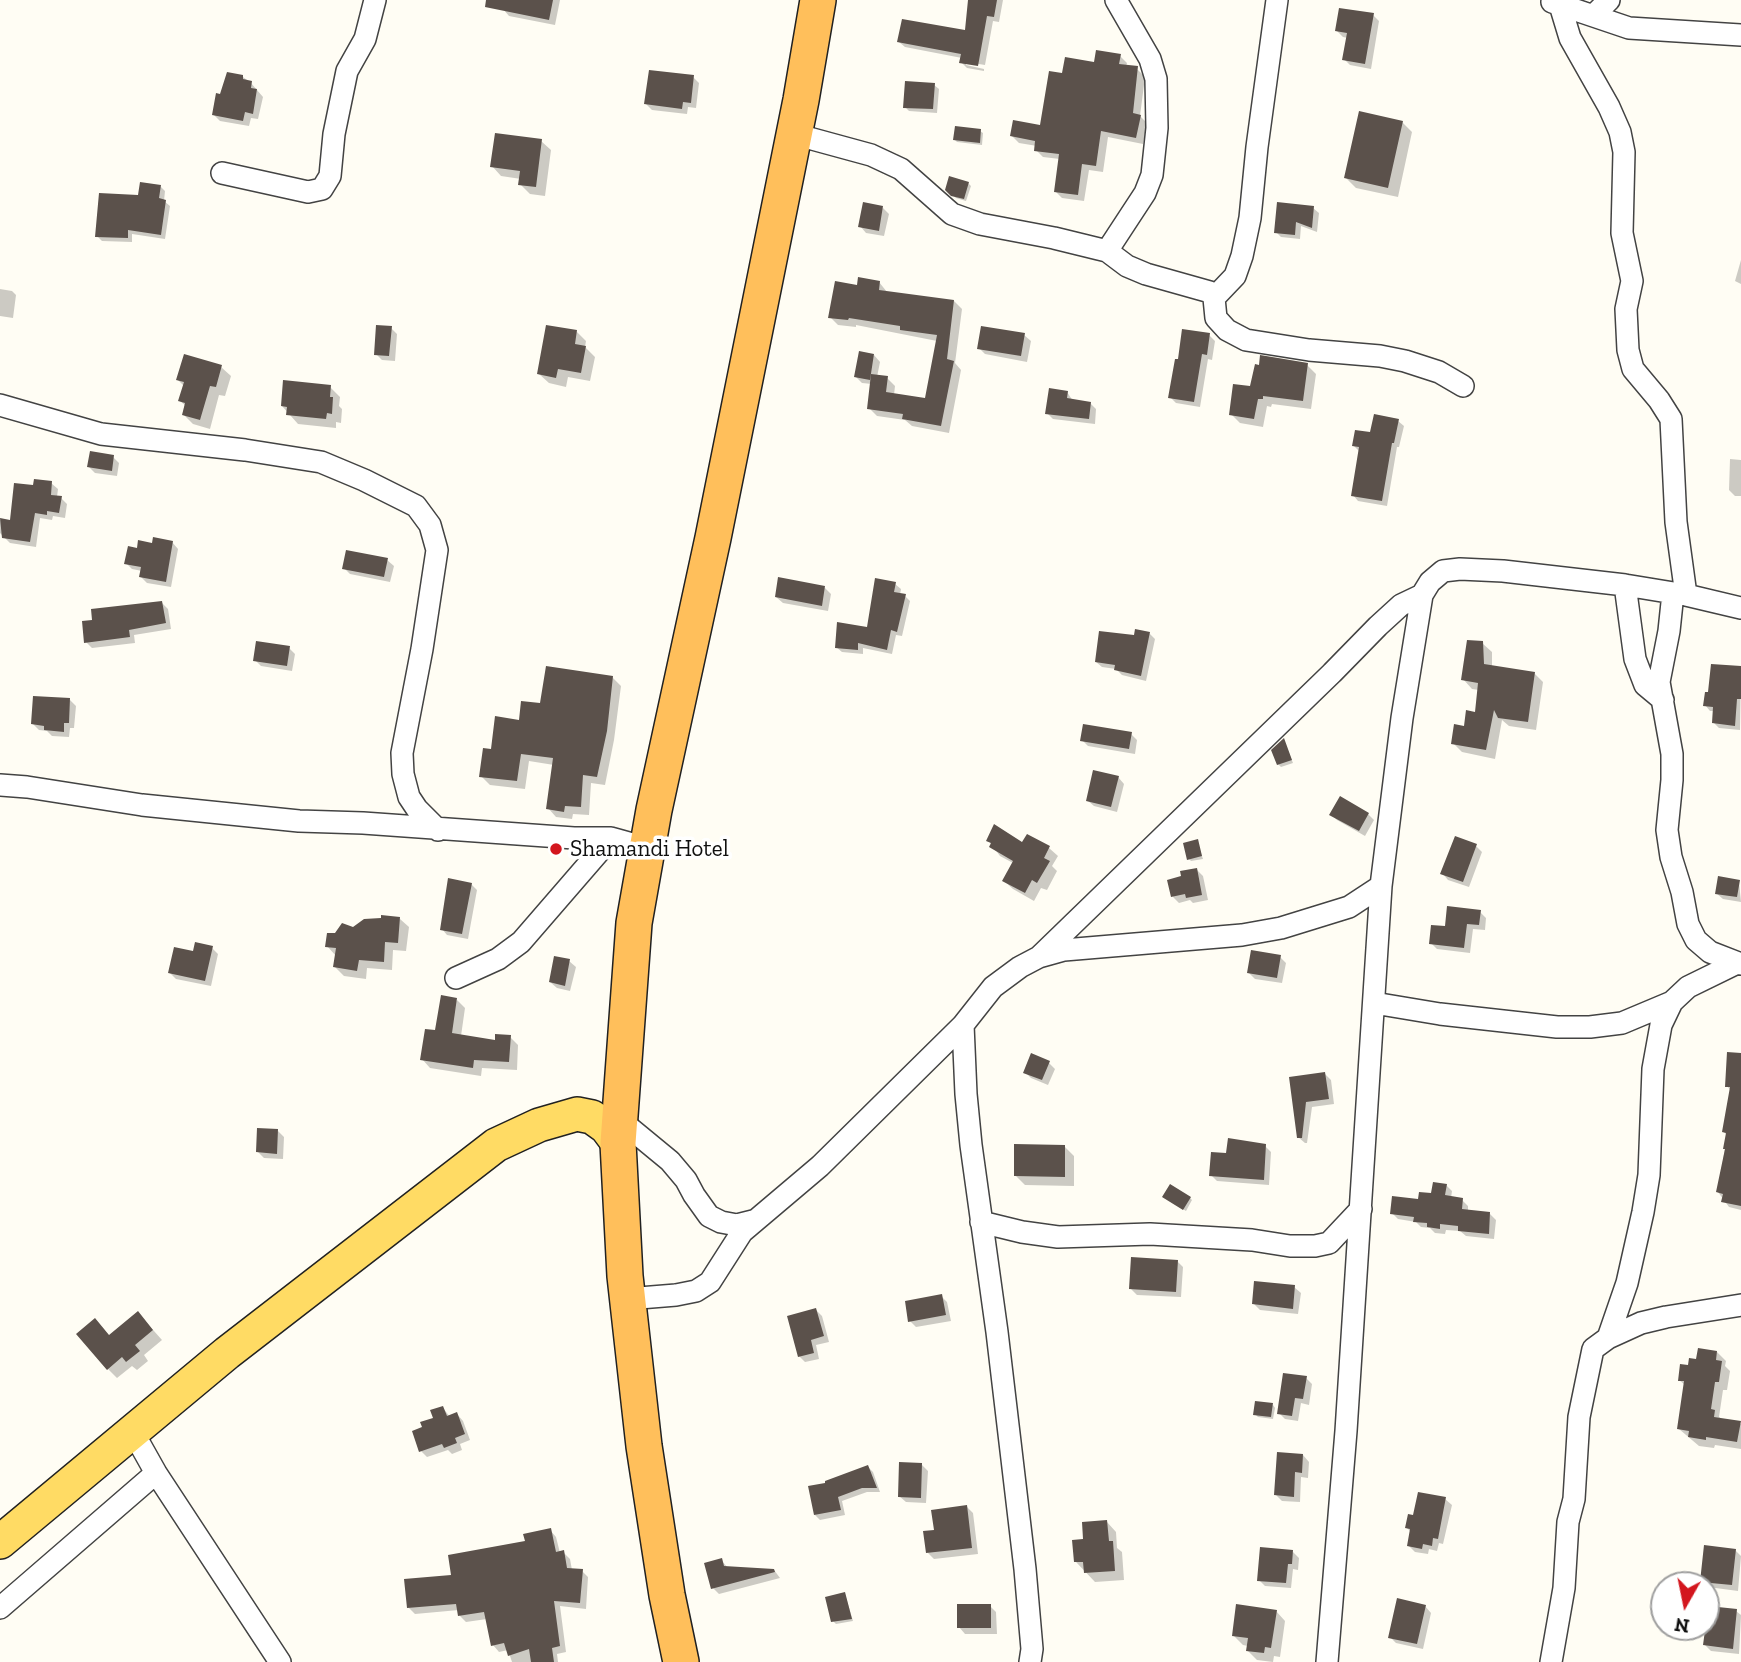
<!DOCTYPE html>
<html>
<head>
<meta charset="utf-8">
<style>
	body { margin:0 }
	#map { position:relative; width:1741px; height:1662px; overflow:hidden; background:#fffdf4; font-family:"Zilla Slab",serif }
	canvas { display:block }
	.north { position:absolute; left:1650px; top:1571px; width:70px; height:70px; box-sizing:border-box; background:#fff; border:2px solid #9f9f9f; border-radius:50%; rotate:189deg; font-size:19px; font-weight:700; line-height:28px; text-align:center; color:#101010 }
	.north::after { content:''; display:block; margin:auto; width:24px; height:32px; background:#d3161e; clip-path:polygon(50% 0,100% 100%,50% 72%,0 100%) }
</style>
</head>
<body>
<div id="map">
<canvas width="1741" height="1662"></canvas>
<div class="north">N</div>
</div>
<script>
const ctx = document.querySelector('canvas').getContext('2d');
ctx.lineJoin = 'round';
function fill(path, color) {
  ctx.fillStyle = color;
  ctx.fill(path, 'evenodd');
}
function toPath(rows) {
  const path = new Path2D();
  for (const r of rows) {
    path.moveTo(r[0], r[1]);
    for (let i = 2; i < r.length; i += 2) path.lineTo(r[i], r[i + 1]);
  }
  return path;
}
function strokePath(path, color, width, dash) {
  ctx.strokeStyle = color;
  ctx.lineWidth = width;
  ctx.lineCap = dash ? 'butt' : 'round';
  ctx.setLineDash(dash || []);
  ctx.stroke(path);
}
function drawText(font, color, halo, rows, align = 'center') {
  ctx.font = font + ' "Zilla Slab",serif';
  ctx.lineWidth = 7;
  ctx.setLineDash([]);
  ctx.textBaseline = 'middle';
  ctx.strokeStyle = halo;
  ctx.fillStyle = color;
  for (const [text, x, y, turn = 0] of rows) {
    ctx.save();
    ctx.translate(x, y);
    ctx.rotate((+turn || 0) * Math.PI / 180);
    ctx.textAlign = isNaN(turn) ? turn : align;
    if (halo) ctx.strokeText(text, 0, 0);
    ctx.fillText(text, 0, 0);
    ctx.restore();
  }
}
const shadow = toPath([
	[505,0,560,0,555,25,509,16,503,9],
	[970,0,1003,0,999,22,993,21,985,65,966,62,966,65,984,69,984,71,967,68,961,62,962,58,905,47,899,42,966,32],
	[1373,15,1379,21,1371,69,1350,65,1344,59,1348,38,1343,37,1337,31],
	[1120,56,1127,63,1126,67,1138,70,1145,77,1140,116,1147,123,1143,144,1108,137,1103,172,1089,170,1084,201,1062,198,1055,191,1060,159,1043,157,1036,150,1037,146,1019,143,1012,136,1041,127,1064,75],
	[243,77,251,83,263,97,258,119,251,118,249,126,220,121,214,115,221,96],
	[693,77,699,83,696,108,688,107,687,114,652,110,646,104],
	[934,85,939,89,937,113,909,111,905,107],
	[1402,122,1412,132,1398,197,1356,188,1346,178],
	[980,131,983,133,982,145,957,142,955,140],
	[541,141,551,150,545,196,530,194,520,184,521,179,501,176,492,166],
	[968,183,971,186,966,201,956,198,947,190],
	[160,186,165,191,164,201,170,206,165,239,132,234,132,242,102,241,97,236,140,197],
	[883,208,889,214,884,236,866,233,860,226],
	[1313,208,1319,213,1317,232,1301,226,1300,239,1281,237,1276,232],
	[1741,260,1741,284,1735,281],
	[879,282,887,292,954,301,962,309,955,363,961,370,949,433,912,426,905,420,877,416,869,408,872,384,862,383,856,377,874,355,880,362,877,377,887,378,895,386,894,395,927,400,937,341,856,325,856,327,838,325,830,317,858,287],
	[0,289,12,291,16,295,13,318,0,316],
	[391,328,397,334,395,361,382,360,376,354],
	[576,331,586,341,585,347,595,357,590,381,568,377,566,387,549,383,539,374],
	[1024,335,1031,341,1027,362,985,354,979,348],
	[1209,335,1215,341,1212,360,1208,359,1200,407,1176,403,1170,397],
	[1307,365,1316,374,1311,409,1272,404,1271,407,1267,406,1263,427,1240,423,1231,414,1251,388],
	[221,367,231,376,225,396,219,395,210,429,193,424,184,415,186,406,180,401,184,386,178,380],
	[330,387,340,397,339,406,342,409,341,423,336,422,336,428,298,424,282,406],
	[1067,392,1073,401,1090,403,1096,409,1095,424,1053,419,1047,413],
	[1398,421,1404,426,1399,447,1397,447,1387,506,1358,501,1353,495,1360,452,1354,446],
	[113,457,119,463,117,476,95,473,89,467],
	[1730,459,1741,460,1741,496,1735,496,1729,490],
	[51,483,58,489,57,497,61,498,67,504,65,518,53,516,52,520,40,518,36,547,10,543,0,533,0,520,11,522,34,487],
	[172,542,178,549,171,587,147,583,141,577,142,571,132,569,126,563,138,550,153,545],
	[387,560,394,566,390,582,350,574,344,568],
	[895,584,901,589,900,595,905,596,910,601,902,636,896,635,892,654,863,648,863,654,842,652,836,647,868,629],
	[825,588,831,594,828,611,783,603,776,597],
	[162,603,168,609,171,629,134,635,135,643,92,648,86,642,94,621],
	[1149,633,1155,639,1146,681,1122,675,1116,669,1102,667,1096,662,1135,637],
	[1482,643,1492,652,1492,667,1534,673,1543,682,1536,730,1509,726,1502,720,1495,759,1462,752,1453,743,1476,714,1479,690,1472,689,1463,679],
	[289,648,295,654,292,671,261,666,255,660],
	[1741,668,1740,730,1719,728,1714,723,1715,711,1710,711,1705,705],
	[612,677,621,686,614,740,605,785,591,783,589,815,573,814,572,819,556,817,548,808,554,765,529,761,525,789,490,785,481,776,492,751,521,722,542,705],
	[70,700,76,706,74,728,70,728,69,737,52,736,47,731,39,730,33,724],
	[1131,734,1137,740,1135,754,1088,746,1082,740],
	[1284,741,1293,763,1281,767,1278,764],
	[1118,777,1124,784,1117,812,1094,806,1087,800],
	[1331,814,1368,814,1374,820,1365,836,1337,820],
	[988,840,1049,848,1058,856,1052,866,1057,871,1047,890,1041,888,1034,901,1013,889,1004,881,1013,863,1000,856],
	[1197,841,1203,859,1191,861,1189,859],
	[1476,846,1482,852,1469,887,1448,880,1442,873],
	[1196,869,1203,876,1208,900,1193,903,1190,900,1179,903,1173,897,1183,877],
	[1739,882,1741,902,1723,899,1716,893],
	[471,884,477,890,468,939,447,935,442,929],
	[1480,912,1486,918,1485,930,1473,929,1470,953,1437,949,1431,943],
	[400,919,409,927,406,951,393,950,392,970,367,968,366,979,344,976,335,967,336,956,327,946,336,935,354,929],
	[212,948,218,954,211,986,176,979,170,973,195,954],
	[1280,957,1286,963,1282,983,1255,979,1249,973],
	[569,961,576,967,570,991,557,988,550,982],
	[457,1000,465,1008,461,1036,497,1042,510,1037,518,1045,517,1070,482,1068,481,1076,430,1068,422,1059],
	[1741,1054,1741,1210,1729,1207,1718,1192,1727,1135,1724,1132,1731,1091,1727,1086],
	[1049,1063,1055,1069,1048,1085,1031,1078,1025,1072],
	[1325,1074,1331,1080,1334,1104,1312,1107,1307,1143,1305,1143,1298,1137,1291,1078],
	[278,1131,284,1137,283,1159,264,1158,258,1152],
	[1265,1146,1271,1152,1269,1185,1217,1181,1211,1175,1227,1155],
	[1065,1147,1074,1156,1074,1186,1025,1185,1015,1175],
	[1446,1185,1452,1191,1451,1198,1462,1200,1468,1206,1468,1211,1490,1214,1496,1220,1494,1239,1466,1236,1460,1231,1446,1230,1445,1234,1435,1233,1430,1228,1421,1227,1416,1222,1398,1219,1392,1213,1433,1195],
	[1190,1198,1192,1200,1186,1211,1167,1199],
	[1177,1261,1183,1267,1181,1297,1137,1295,1131,1289],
	[1294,1287,1301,1293,1298,1314,1260,1310,1254,1304],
	[941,1296,947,1302,951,1321,916,1327,910,1321],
	[816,1310,822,1316,829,1342,816,1345,819,1359,805,1362,799,1356],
	[138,1313,162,1340,144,1355,148,1361,137,1370,132,1366,117,1378,108,1369,110,1336],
	[1717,1352,1726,1361,1725,1366,1730,1371,1727,1390,1723,1390,1719,1417,1723,1420,1741,1424,1741,1449,1715,1445,1714,1448,1699,1446,1679,1429,1685,1385,1679,1380,1697,1361],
	[1306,1378,1312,1384,1309,1405,1301,1403,1298,1421,1285,1419,1279,1413],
	[1273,1405,1275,1408,1273,1419,1258,1417,1255,1414],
	[443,1408,450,1417,457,1414,463,1421,470,1440,460,1444,462,1450,452,1454,448,1450,427,1457,421,1451,435,1419],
	[1303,1455,1309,1462,1308,1478,1301,1477,1300,1502,1282,1501,1276,1495],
	[922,1465,928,1471,926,1503,906,1502,899,1496],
	[868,1467,873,1472,880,1492,867,1492,842,1501,845,1515,820,1520,815,1515,827,1484],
	[1445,1499,1452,1505,1443,1544,1439,1543,1437,1551,1429,1549,1428,1554,1415,1552,1408,1545,1411,1532,1407,1528,1415,1517],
	[967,1507,973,1513,978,1554,934,1559,928,1553,936,1531],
	[1107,1522,1116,1532,1117,1548,1122,1552,1124,1580,1095,1582,1076,1562,1085,1540],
	[550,1530,556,1537,560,1553,563,1552,570,1559,572,1570,582,1571,588,1577,586,1609,560,1606,566,1652,557,1654,558,1662,512,1662,508,1650,499,1652,493,1645,487,1619,466,1622,460,1616,459,1610,415,1614,408,1607,453,1577],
	[1735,1550,1741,1556,1738,1591,1708,1587,1702,1581],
	[1293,1552,1299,1558,1298,1570,1293,1569,1291,1588,1265,1586,1259,1580],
	[721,1560,728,1568,774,1570,780,1578,719,1594,713,1588],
	[845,1594,853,1621,836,1624,833,1621],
	[990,1606,996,1612,997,1634,965,1634,959,1627],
	[1425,1606,1431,1613,1423,1649,1396,1643,1390,1637],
	[1276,1611,1285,1621,1280,1657,1274,1656,1273,1662,1257,1660,1247,1650,1248,1646,1243,1645,1234,1636],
	[1736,1611,1741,1615,1739,1654,1711,1651,1705,1645,1712,1625]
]);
const building = toPath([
	[486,0,553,0,549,20,485,7],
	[968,0,997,0,994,17,987,16,978,66,959,63,961,54,897,42,902,19,965,30],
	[1339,8,1374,13,1365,64,1342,60,1347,33,1335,31],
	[1096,50,1121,54,1119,64,1138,66,1133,113,1141,115,1136,138,1101,131,1096,166,1082,164,1078,195,1054,192,1059,154,1034,151,1035,141,1010,136,1013,120,1040,125,1049,71,1062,73,1065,57,1094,62],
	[649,70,694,75,691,103,683,102,682,109,644,104],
	[227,72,243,75,243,79,252,81,251,88,257,89,253,114,245,112,243,121,212,115,216,93,220,94],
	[905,81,935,83,933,109,903,108],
	[1359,111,1403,121,1388,188,1344,178],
	[955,126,981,129,980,143,953,140],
	[495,133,542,139,536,187,518,185,520,171,490,167],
	[949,176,969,182,964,199,951,196,945,190],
	[140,182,161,185,159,198,166,200,161,235,128,230,128,238,95,237,99,193,138,195],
	[863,202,883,206,879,231,858,227],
	[1277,202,1314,206,1312,228,1296,222,1295,235,1274,233],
	[858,277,880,281,879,290,954,300,947,359,954,361,941,426,902,419,903,414,867,409,871,374,888,376,886,392,925,398,937,335,900,330,900,326,849,318,848,320,828,318,835,281,857,285],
	[376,325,392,326,389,356,374,355],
	[546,325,577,330,575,344,586,346,581,373,558,369,556,378,537,374],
	[981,326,1025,333,1021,356,977,349],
	[1182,329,1210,333,1207,355,1202,354,1194,402,1168,398,1175,359,1178,359],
	[859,351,874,354,870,380,854,377],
	[184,354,222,365,216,387,210,386,200,420,182,415,185,403,178,401,184,382,176,380],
	[1260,355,1308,363,1303,401,1263,396,1263,399,1258,399,1254,419,1229,415,1233,384,1250,386,1255,364,1259,365],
	[283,380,331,385,330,397,333,397,332,414,327,413,326,419,286,415,287,407,281,406],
	[1049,388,1068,391,1067,398,1091,402,1089,419,1045,414],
	[1374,414,1399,419,1394,443,1392,443,1382,501,1351,496,1359,447,1352,446,1355,430,1370,432],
	[90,451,114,455,112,471,87,467],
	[34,479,52,481,51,495,62,496,59,513,47,511,47,515,35,513,30,542,2,538,0,518,10,520,14,483,33,485],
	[153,537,173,541,166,582,139,577,141,567,124,564,128,546,137,548,138,540,152,543],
	[346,550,388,558,384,577,342,569],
	[778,577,825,586,822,606,775,597],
	[875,578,896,582,894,592,906,594,897,632,891,630,887,650,858,643,858,650,835,648,837,622,867,627],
	[162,601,166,623,129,630,130,637,84,643,82,621,92,620,91,609],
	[1135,629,1150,632,1141,676,1114,670,1115,665,1095,662,1099,631,1134,635],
	[1467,640,1483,641,1484,664,1535,672,1528,722,1498,718,1494,710,1486,750,1451,744,1454,724,1464,726,1466,710,1475,712,1478,683,1461,680],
	[256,641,290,646,287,666,253,661],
	[1711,664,1741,666,1741,699,1737,699,1735,726,1712,723,1713,707,1703,706,1705,692,1708,692],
	[546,666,613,676,607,731,597,777,583,775,581,807,565,806,564,812,546,809,553,758,521,754,517,781,479,777,483,748,491,749,495,716,519,720,521,701,540,703],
	[33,696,70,698,69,723,64,723,64,732,44,730,44,726,31,724],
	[1083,724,1132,732,1129,749,1080,741],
	[1284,738,1292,760,1277,765,1271,750],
	[1093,770,1119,776,1111,807,1086,801],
	[1340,796,1369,813,1359,831,1329,815],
	[994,824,1022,842,1027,834,1050,846,1044,858,1050,861,1037,883,1032,880,1025,893,1002,881,1013,861,989,847,991,843,986,841],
	[1455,836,1477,844,1463,882,1440,874],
	[1198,839,1202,856,1187,860,1183,843],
	[1197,868,1202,895,1186,898,1185,894,1171,897,1167,880,1181,876,1180,871],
	[1718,876,1740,880,1737,897,1715,894],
	[448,878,472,883,462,934,440,930],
	[1447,906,1481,910,1479,925,1467,924,1464,948,1429,944,1431,925,1445,926],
	[381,915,400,917,398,943,385,942,384,962,359,960,357,971,333,967,336,948,325,947,327,933,335,933,342,923,353,927,364,919,381,918],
	[195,942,213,946,205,981,168,973,174,947,193,951],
	[1251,950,1281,955,1277,978,1247,973],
	[554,956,570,959,565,986,549,982],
	[441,995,457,998,452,1033,495,1040,495,1034,511,1035,509,1062,474,1060,473,1068,420,1060,425,1029,435,1030],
	[1727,1052,1741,1053,1741,1206,1721,1202,1723,1194,1716,1192,1725,1149,1723,1149,1726,1133,1722,1132,1730,1087,1725,1087],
	[1031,1053,1050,1061,1042,1080,1023,1073],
	[1325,1072,1329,1099,1306,1102,1302,1138,1297,1138,1289,1077],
	[257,1128,278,1129,277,1154,256,1152],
	[1228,1138,1266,1144,1264,1180,1209,1176,1211,1152,1226,1153],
	[1014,1144,1065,1145,1065,1177,1014,1176],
	[1433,1182,1447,1184,1445,1195,1463,1198,1462,1209,1490,1212,1489,1234,1458,1231,1458,1226,1440,1224,1440,1229,1427,1227,1427,1223,1413,1222,1414,1217,1390,1214,1392,1196,1418,1199,1419,1192,1431,1193],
	[1170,1184,1191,1197,1183,1210,1162,1197],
	[1131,1257,1178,1260,1176,1292,1129,1289],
	[1254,1281,1295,1285,1293,1309,1252,1304],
	[942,1294,946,1315,908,1322,905,1301],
	[816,1308,824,1336,811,1340,814,1353,798,1357,787,1316],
	[138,1311,153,1330,135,1345,140,1351,126,1362,122,1357,107,1370,76,1334,95,1318,109,1335],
	[1698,1348,1717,1351,1716,1360,1722,1361,1719,1382,1715,1382,1711,1409,1715,1410,1714,1417,1741,1421,1737,1442,1706,1437,1706,1440,1688,1437,1689,1431,1677,1429,1684,1381,1678,1381,1680,1364,1688,1365,1689,1358,1696,1359],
	[1283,1373,1307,1376,1303,1399,1295,1398,1292,1416,1277,1414],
	[1255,1401,1273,1403,1271,1417,1253,1415],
	[443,1406,447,1416,457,1412,465,1434,455,1438,457,1443,444,1448,442,1444,419,1452,412,1431,422,1427,420,1422,433,1418,430,1410],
	[1277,1452,1303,1454,1302,1473,1295,1472,1294,1497,1274,1495],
	[899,1462,922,1463,921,1498,898,1497],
	[868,1465,877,1488,862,1488,838,1497,841,1510,814,1515,808,1486,825,1483,825,1481],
	[1418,1492,1446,1497,1438,1539,1433,1538,1432,1546,1423,1544,1422,1549,1407,1546,1410,1529,1405,1528,1408,1514,1413,1515],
	[967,1505,972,1548,926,1553,923,1531,934,1530,931,1510],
	[1107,1520,1109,1541,1113,1541,1115,1571,1084,1573,1083,1562,1074,1562,1072,1540,1083,1539,1082,1522],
	[551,1528,556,1552,564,1550,567,1568,583,1569,580,1603,554,1601,560,1646,552,1648,554,1662,531,1662,529,1649,508,1656,504,1643,491,1646,484,1612,458,1616,456,1604,407,1608,404,1579,451,1575,448,1555,525,1541,523,1534],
	[1704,1545,1736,1549,1732,1585,1700,1582],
	[1260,1547,1293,1550,1292,1564,1288,1564,1286,1583,1257,1581],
	[722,1558,724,1566,774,1569,775,1572,711,1589,704,1563],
	[845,1592,852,1619,831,1622,825,1597],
	[1397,1598,1426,1605,1417,1644,1388,1638],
	[957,1604,991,1604,991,1628,957,1628],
	[1236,1604,1277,1610,1271,1648,1265,1647,1264,1653,1246,1651,1248,1638,1232,1636],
	[1718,1607,1737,1609,1733,1649,1703,1645,1706,1623,1711,1623,1712,1615,1718,1616]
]);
const minor = toPath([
	[1552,2,1629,28,1741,35],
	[1560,5,1570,38,1609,107,1620,132,1624,152,1622,233,1632,281,1626,309,1628,350,1633,369,1659,400,1671,419,1676,522,1686,595],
	[1594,15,1609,0],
	[794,134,871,155,901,169,952,214,980,224,1054,238,1107,251,1127,266,1146,274,1210,292,1214,298,1216,318,1227,330,1246,340,1309,350,1380,356,1405,361,1439,372,1463,386],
	[222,173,308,192,322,189,330,176,334,134,347,71,365,39,375,0],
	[1107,251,1145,193,1152,175,1157,128,1156,79,1150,59,1116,0],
	[1214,298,1235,276,1242,256,1250,218,1257,147,1277,0],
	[0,405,101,434,245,450,321,462,364,480,416,506,430,525,437,550,422,649,402,753,403,774,409,797,417,809,438,830],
	[1625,585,1635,659,1645,685,1663,700],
	[1673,593,1669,631,1659,682,1672,754,1672,780,1667,830,1671,857,1682,892,1688,924,1696,940,1710,952,1741,964],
	[0,785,27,787,142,805,299,821,363,823,574,838,611,838,647,848],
	[1040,956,1332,673,1378,626,1401,605,1422,595],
	[456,978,498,959,521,942,611,838],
	[1374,1003,1440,1014,1557,1027,1590,1027,1622,1023,1672,1002],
	[963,1025,966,1094,971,1145,997,1332,1025,1569,1032,1649,1030,1662],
	[619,1119,670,1161,686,1180,694,1195,709,1216,721,1222,737,1225,753,1221],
	[981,1222,1022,1232,1058,1237,1150,1234,1252,1240,1290,1246,1315,1246,1329,1243,1361,1209],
	[627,1299,676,1295,696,1291,710,1282,742,1232,820,1166,963,1025,993,987,1020,967,1039,957,1064,950,1242,935,1281,928,1349,907,1381,886],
	[1608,1338,1641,1323,1666,1317,1741,1305],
	[133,1432,156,1473,280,1662],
	[0,1608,156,1473],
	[1327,1662,1346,1431,1381,886,1402,718,1422,595,1430,582,1443,571,1460,569,1503,571,1625,585,1686,595,1741,608],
	[1551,1662,1564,1588,1568,1522,1574,1499,1579,1417,1593,1349,1608,1338,1627,1283,1643,1212,1649,1175,1653,1069,1661,1025,1672,1002,1688,987,1737,963]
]);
const primary = toPath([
	[0,1542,227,1353,496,1145,539,1125,577,1114,592,1117,606,1127,618,1143]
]);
const trunk = toPath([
	[681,1662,667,1595,644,1446,625,1276,618,1143,634,923,654,810,713,538,801,100,818,0]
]);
const markers = [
	[556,849,7,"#d3161e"]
];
const poiNames = [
	["Shamandi Hotel",570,849]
];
fill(shadow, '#0003');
fill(building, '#5b514b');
strokePath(minor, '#434343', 24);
strokePath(primary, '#212121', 36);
strokePath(trunk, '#212121', 38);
strokePath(minor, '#fff', 21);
strokePath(primary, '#ffdb64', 33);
strokePath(trunk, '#ffbf5b', 35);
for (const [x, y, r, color] of markers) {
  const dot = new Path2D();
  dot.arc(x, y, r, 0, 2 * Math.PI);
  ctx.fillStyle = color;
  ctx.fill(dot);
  strokePath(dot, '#fff', 2.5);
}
drawText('23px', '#101010', '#fff', poiNames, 'left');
</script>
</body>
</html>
